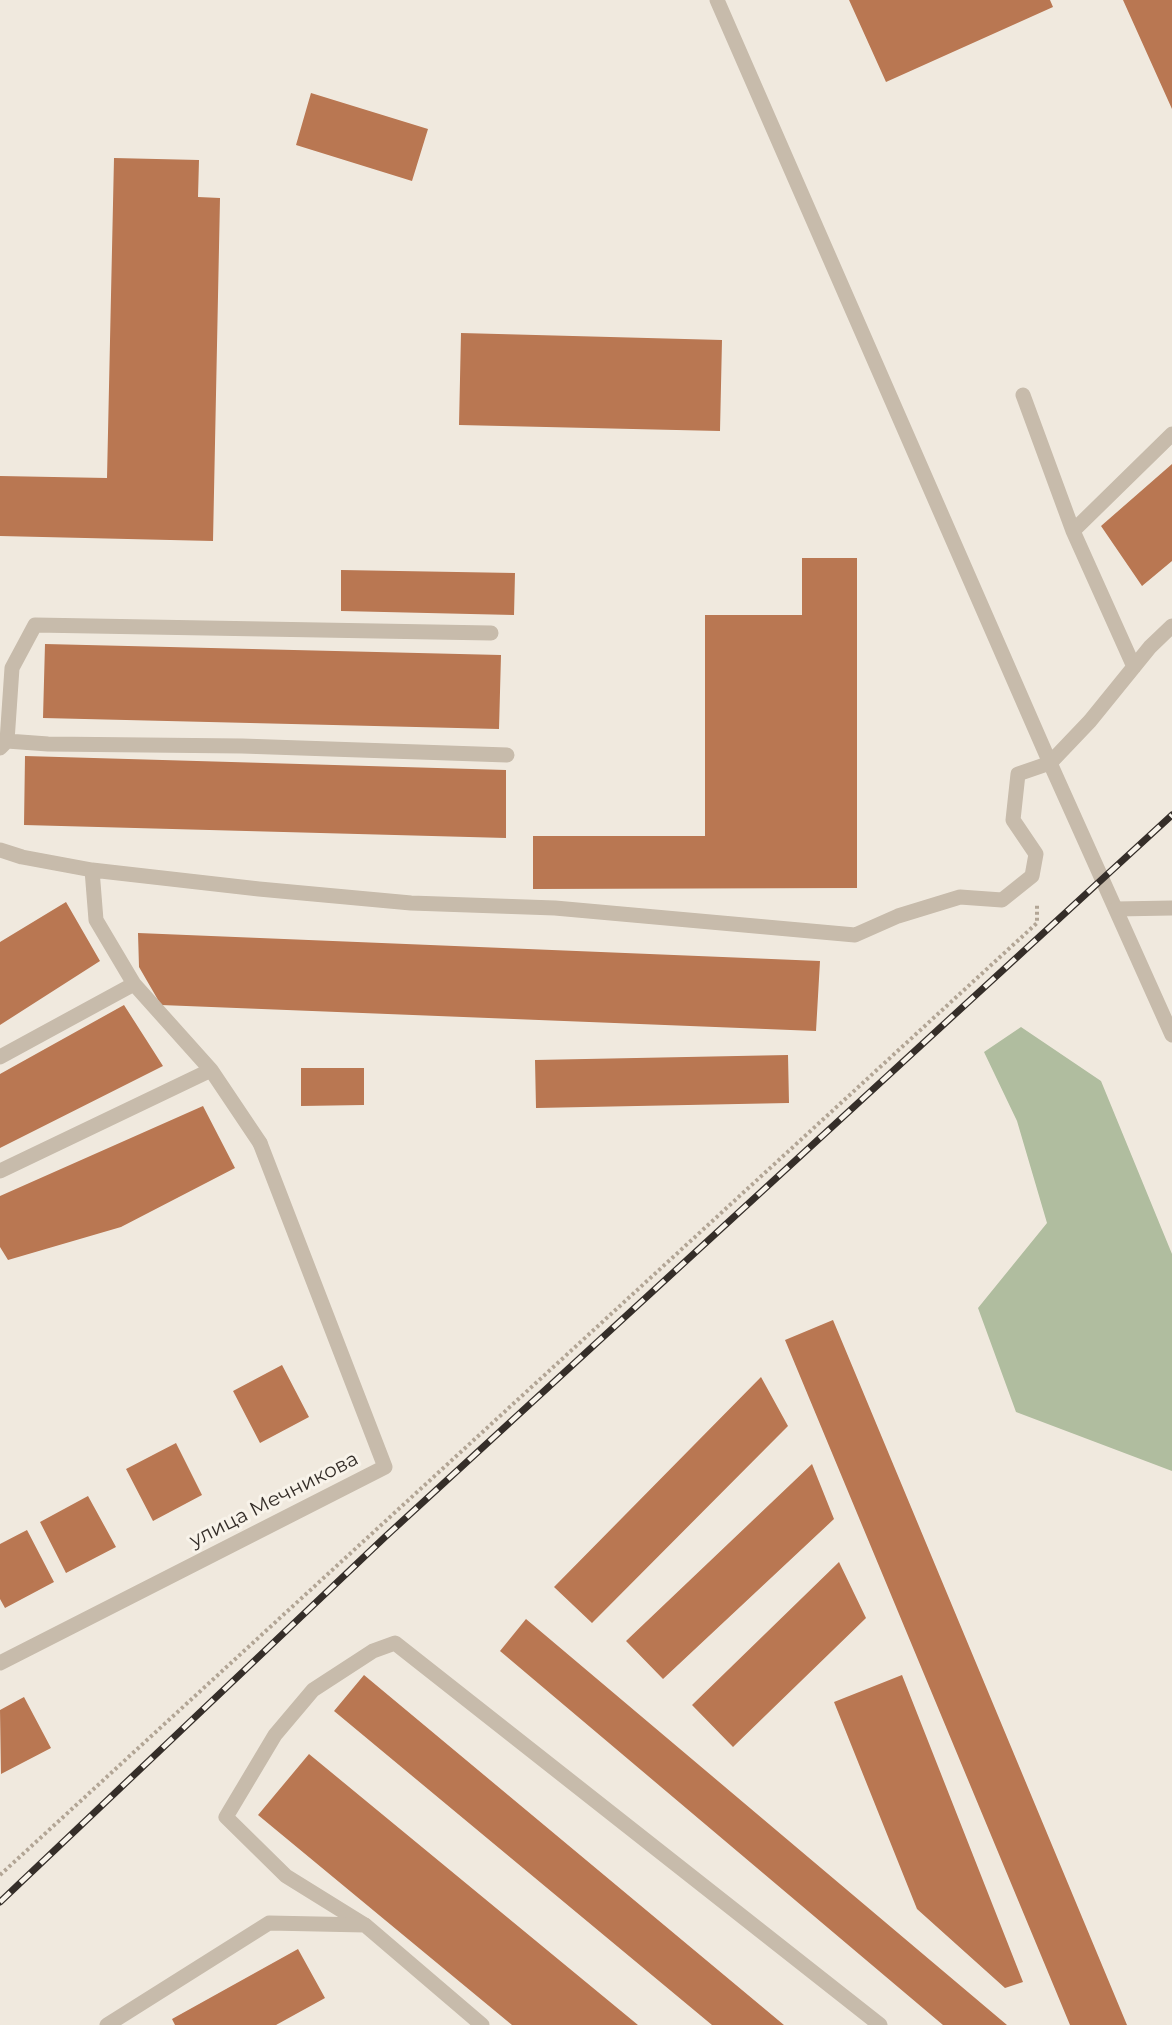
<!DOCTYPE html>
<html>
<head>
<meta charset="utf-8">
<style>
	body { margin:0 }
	canvas { display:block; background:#f0e9de }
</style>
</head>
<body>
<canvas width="1172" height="2025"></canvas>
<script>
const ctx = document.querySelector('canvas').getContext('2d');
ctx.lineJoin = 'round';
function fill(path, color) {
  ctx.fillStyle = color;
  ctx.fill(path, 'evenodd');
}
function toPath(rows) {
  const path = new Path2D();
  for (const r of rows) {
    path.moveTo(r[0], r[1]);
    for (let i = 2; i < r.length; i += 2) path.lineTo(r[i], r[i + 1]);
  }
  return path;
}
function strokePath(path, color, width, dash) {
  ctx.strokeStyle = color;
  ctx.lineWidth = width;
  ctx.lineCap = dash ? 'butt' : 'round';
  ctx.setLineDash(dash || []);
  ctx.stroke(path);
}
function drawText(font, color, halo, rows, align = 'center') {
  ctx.font = font + ' Montserrat,sans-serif';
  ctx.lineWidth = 6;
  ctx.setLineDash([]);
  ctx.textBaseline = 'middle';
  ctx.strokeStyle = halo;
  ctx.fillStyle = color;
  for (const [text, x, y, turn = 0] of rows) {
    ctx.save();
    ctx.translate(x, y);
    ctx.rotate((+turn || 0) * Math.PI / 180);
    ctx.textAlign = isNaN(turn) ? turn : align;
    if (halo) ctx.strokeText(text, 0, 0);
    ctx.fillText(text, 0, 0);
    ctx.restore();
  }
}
const green = toPath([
	[1021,1027,1101,1081,1172,1254,1172,1471,1016,1412,978,1308,1047,1223,1017,1121,984,1052]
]);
const building = toPath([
	[849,0,1050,0,1053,7,886,82],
	[1123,0,1172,0,1172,109],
	[311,93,428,129,412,181,296,145],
	[114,158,199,160,198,197,220,198,213,541,0,536,0,476,107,478],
	[461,333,722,340,720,431,459,425],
	[1172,464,1172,561,1142,586,1101,526],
	[802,558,857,558,857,888,533,889,533,836,705,836,705,615,802,615],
	[341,570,515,573,514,615,341,611],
	[45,644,501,655,499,729,43,718],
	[25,756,506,770,506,838,24,825],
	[66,902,100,961,0,1025,0,942],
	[138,933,820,961,816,1031,161,1005,139,967],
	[124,1005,163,1066,0,1148,0,1074],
	[788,1055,789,1103,536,1108,535,1060],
	[301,1068,364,1068,364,1105,301,1106],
	[203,1106,235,1168,121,1227,8,1260,0,1247,0,1196],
	[833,1320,1127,2025,1070,2025,785,1340],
	[282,1365,309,1417,260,1443,233,1391],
	[761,1377,788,1426,592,1623,554,1587],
	[176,1443,202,1495,153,1521,126,1469],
	[812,1464,834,1519,663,1679,626,1641],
	[88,1496,116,1547,66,1573,40,1522],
	[27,1530,54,1582,5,1608,0,1599,0,1544],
	[839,1562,866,1618,733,1747,692,1705],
	[526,1619,1007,2025,943,2025,500,1651],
	[364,1675,784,2025,712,2025,334,1711],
	[902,1675,1023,1982,1005,1988,917,1909,834,1702],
	[24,1697,51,1748,1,1774,0,1710],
	[309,1754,638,2025,512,2025,258,1815],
	[298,1949,325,1998,276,2025,175,2025,172,2019]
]);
const path = toPath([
	[0,1875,1037,923,1037,903]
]);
const lane = toPath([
	[717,0,1050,763,1172,1035],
	[1023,395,1073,531],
	[1134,667,1073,531,1172,434],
	[7,741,12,668,35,625,491,633],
	[0,748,7,741,48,744,242,746,507,755],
	[0,850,22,857,92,870,259,889,411,903,555,908,855,935,898,916,960,897,1002,900,1032,876,1036,854,1013,820,1018,774,1050,763,1090,721,1150,647,1172,626],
	[134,984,211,1070,260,1143],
	[0,1057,134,984,96,920,92,870],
	[0,1171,211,1070],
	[365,1925,286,1876,226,1817,275,1735,313,1690,373,1651,395,1643,880,2025]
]);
const street = toPath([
	[1116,909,1172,908],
	[0,1663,385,1467,260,1143],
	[107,2025,269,1923,365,1925,482,2025]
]);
const rail = toPath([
	[0,1902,385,1537,1172,815]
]);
const streetNames = [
	["улица Мечникова",274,1500,-27]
];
fill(green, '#b0bd9f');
fill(building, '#b97752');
strokePath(path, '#b2a595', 4, [3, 3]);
strokePath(lane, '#c7bbab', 15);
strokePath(street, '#c7bbab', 15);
strokePath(rail, '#352e29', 7);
strokePath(rail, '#f8f3ea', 4.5, [14]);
drawText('20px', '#352e29', '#f8f3ea', streetNames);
</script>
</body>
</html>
